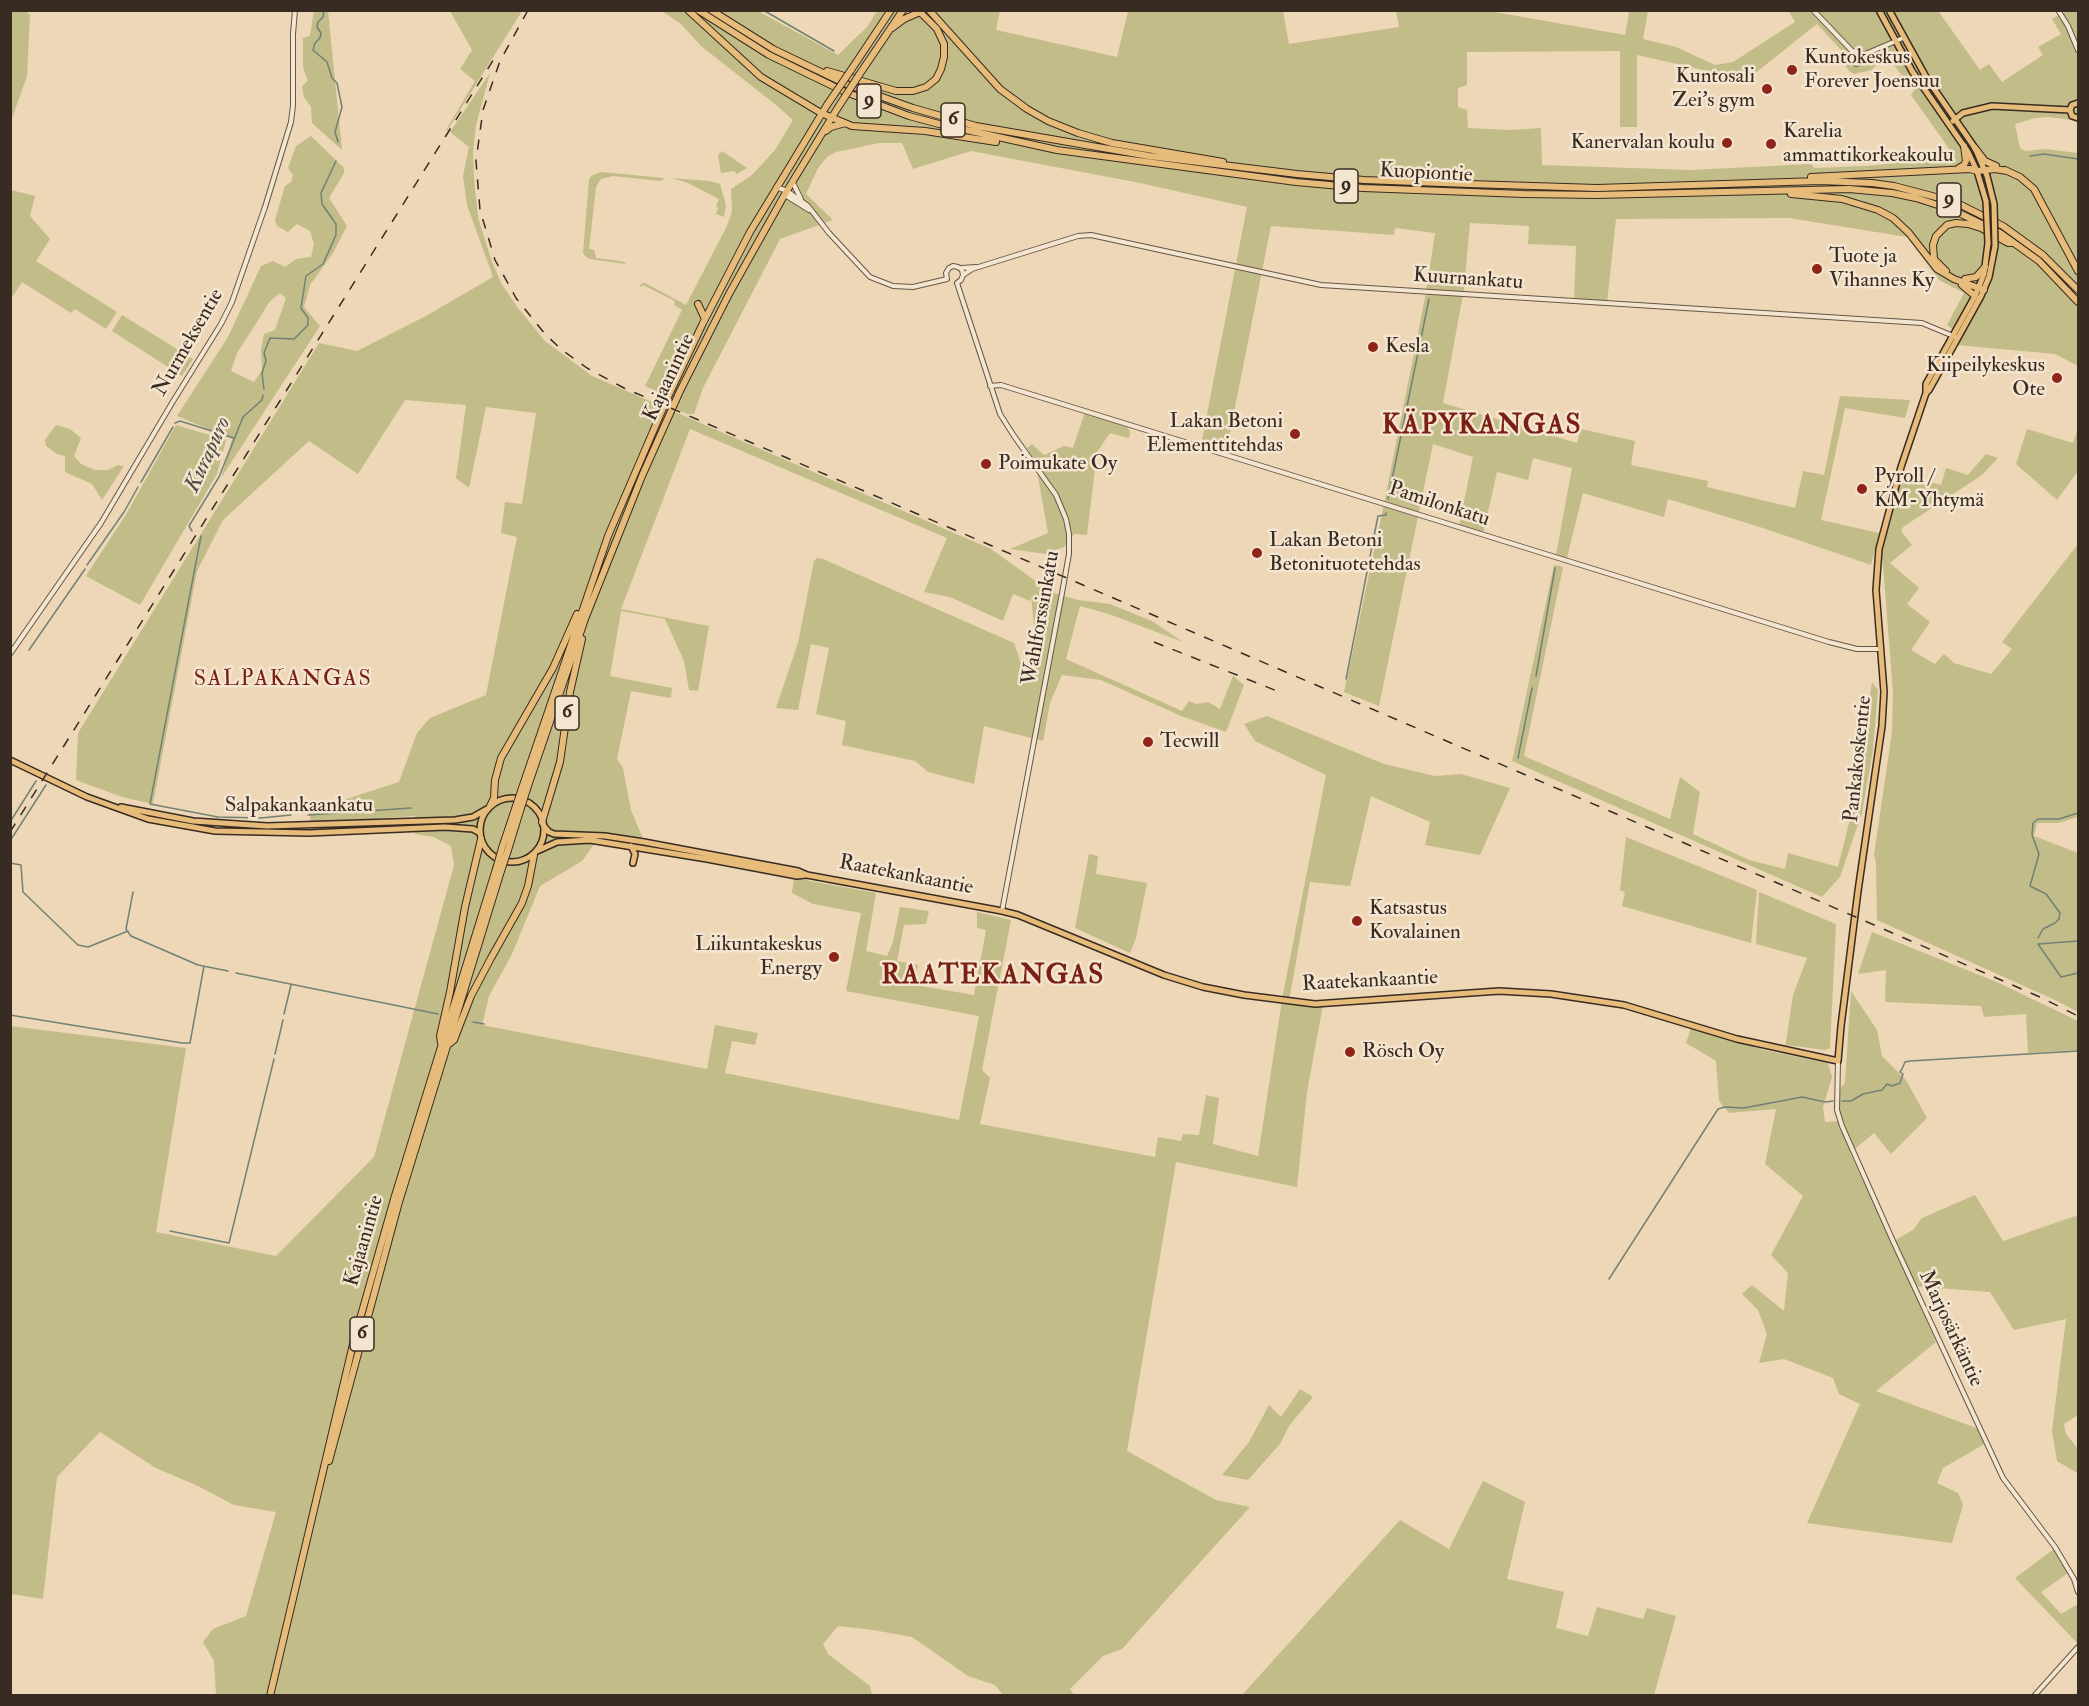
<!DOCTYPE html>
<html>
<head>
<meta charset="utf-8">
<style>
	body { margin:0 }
	#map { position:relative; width:2089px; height:1706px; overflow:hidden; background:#eed7b6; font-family:"IM FELL Double Pica",serif }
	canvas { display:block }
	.frame { position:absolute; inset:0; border:12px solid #372b22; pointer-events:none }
</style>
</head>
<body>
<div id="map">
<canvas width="2089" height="1706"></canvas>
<div class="frame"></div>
</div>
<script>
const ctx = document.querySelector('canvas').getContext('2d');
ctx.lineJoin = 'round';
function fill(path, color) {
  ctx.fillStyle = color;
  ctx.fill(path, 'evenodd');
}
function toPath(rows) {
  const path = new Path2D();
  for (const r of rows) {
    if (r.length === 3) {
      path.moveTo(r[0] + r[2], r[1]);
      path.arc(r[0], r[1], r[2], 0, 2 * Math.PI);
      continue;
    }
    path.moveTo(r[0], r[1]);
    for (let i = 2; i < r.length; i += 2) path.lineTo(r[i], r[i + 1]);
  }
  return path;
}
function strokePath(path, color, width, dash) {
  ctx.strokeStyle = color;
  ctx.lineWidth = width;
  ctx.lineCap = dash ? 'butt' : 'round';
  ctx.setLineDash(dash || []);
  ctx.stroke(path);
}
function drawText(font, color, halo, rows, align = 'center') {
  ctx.font = font + ' "IM FELL Double Pica",serif';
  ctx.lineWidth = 5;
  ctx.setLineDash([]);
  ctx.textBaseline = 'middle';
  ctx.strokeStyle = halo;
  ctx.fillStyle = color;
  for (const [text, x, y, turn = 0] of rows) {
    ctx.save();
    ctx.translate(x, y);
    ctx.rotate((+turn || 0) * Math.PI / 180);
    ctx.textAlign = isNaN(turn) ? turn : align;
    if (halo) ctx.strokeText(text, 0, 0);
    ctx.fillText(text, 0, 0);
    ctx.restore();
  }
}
const green = toPath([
	[11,10,28,11,28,14,30,14,27,76,11,121],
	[314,11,328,11,342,150,312,123,311,107,304,97,302,86,308,81,303,67,303,38,310,36],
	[450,11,522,11,447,131,446,130,475,81,460,69,472,50],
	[662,11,758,11,838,55,867,27,877,11,1000,11,996,30,1117,57,1128,11,1283,11,1289,44,1399,27,1396,11,1489,11,1625,35,1629,13,1627,11,1648,11,1643,39,1676,47,1715,65,1733,62,1795,22,1789,11,1941,11,1939,12,1980,70,1989,64,2002,82,2043,55,2038,47,2061,34,2052,19,2066,11,2078,11,2078,121,2049,117,2035,118,2015,124,2020,148,2025,151,2045,149,2078,153,2078,366,2055,354,1957,345,1962,337,1947,325,1964,293,1939,280,1907,237,1789,218,1616,219,1607,303,1574,301,1576,246,1528,244,1529,226,1470,223,1464,289,1443,403,1577,443,1581,429,1635,441,1631,465,1708,481,1707,487,1795,508,1803,471,1824,475,1840,396,1910,400,1905,418,1845,408,1821,520,1879,533,1871,565,1763,528,1668,499,1664,517,1583,493,1567,558,1556,555,1572,468,1533,458,1528,480,1497,472,1483,534,1459,526,1473,457,1433,444,1379,706,1344,692,1383,509,1426,293,1435,233,1395,228,1394,235,1271,226,1226,452,1201,445,1247,207,1140,183,971,151,913,169,902,143,879,143,836,152,827,157,818,168,806,194,833,220,780,239,703,388,694,414,688,414,655,400,658,392,645,386,682,310,674,305,675,301,643,285,641,287,639,286,642,283,645,283,686,305,727,226,732,211,731,189,752,175,775,150,793,120,776,105,701,46,681,24],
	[1817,24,1841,50,1840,56,1849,71,1854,74,1872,70,1877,63,1884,61,1893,64,1914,91,1911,95,1955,157,1867,166,1814,168,1811,164,1690,170,1542,165,1541,128,1511,130,1468,128,1467,110,1458,107,1458,88,1467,85,1467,52,1620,51,1620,127,1637,127,1637,55,1739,78,1750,85,1749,78],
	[490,73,476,125,473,152,474,178,478,217,491,259,501,283,518,308,545,341,592,376,991,549,1051,592,1078,600,1110,604,1152,621,1183,642,1109,614,1080,606,1066,659,1182,711,1189,701,1196,704,1208,702,1220,709,1233,676,1244,685,1226,732,1181,716,1101,680,1062,675,1050,703,1043,741,984,726,974,784,928,772,915,761,842,745,846,721,816,714,829,648,811,644,798,710,776,708,798,643,814,561,817,558,823,559,1014,643,1023,669,1032,675,1034,664,1034,627,1031,595,1030,601,1013,594,1003,621,950,597,924,592,947,538,690,429,621,609,709,626,698,691,689,690,684,661,665,619,621,611,610,676,672,688,671,698,631,691,617,759,623,768,631,810,643,839,602,833,582,861,540,886,512,954,489,996,482,1025,707,1069,715,1025,758,1033,755,1045,732,1041,725,1073,959,1120,979,1016,846,991,861,913,813,904,792,893,794,878,876,893,866,951,887,956,893,942,900,907,929,911,926,924,904,925,897,961,918,965,915,985,974,995,986,930,977,928,977,912,1011,920,982,1070,990,1078,980,1124,1155,1157,1158,1137,1181,1141,1183,1134,1199,1135,1206,1095,1219,1098,1213,1144,1258,1156,1283,994,1326,775,1255,741,1244,724,1267,716,1384,764,1435,776,1461,774,1510,788,1480,855,1425,845,1430,822,1371,796,1350,886,1310,882,1289,1001,1323,1005,1307,1092,1297,1187,1176,1162,1127,1451,1216,1500,1250,1507,1122,1649,1103,1656,1070,1689,1074,1695,1003,1695,995,1685,968,1676,912,1637,873,1630,838,1626,823,1644,828,1654,870,1686,872,1695,216,1695,214,1661,203,1642,213,1629,246,1616,276,1512,234,1505,198,1486,156,1468,100,1432,57,1477,43,1599,11,1594,10,1026,186,1048,156,1232,276,1256,374,1157,454,865,451,846,434,837,415,834,415,816,310,823,310,811,399,782,417,733,430,718,486,695,517,537,501,533,505,502,522,504,536,413,486,407,469,488,456,478,466,405,405,400,358,474,309,441,223,520,197,571,153,804,122,797,76,780,78,733,319,343,357,351,426,316,493,277,467,205,463,176,469,147,450,132],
	[311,136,344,168,344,173,329,198,347,226,333,253,310,285,304,307,320,326,221,478,232,439,177,416,228,337,261,266,273,261,285,267,296,259,311,257,314,244,310,231,297,224,288,232,277,226,275,220,285,186,291,182,293,175,288,168,296,146],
	[280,293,286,298,275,330,264,334,261,349,262,370,254,382,231,371,237,353,250,333,270,301],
	[722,151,747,168,737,174,734,171,721,173,718,155],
	[601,172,664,178,664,179,660,181,613,176,601,179,596,187,589,249,594,250,596,258,621,261,626,263,625,264,590,259,586,257,583,253,589,180,591,176],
	[672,178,709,181,720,184,726,205,724,217,716,214,718,208,716,206,719,199,688,183],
	[11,190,35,196,30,216,50,239,36,261,117,312,106,329,75,309,71,313,22,282,11,299],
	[122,315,193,359,182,376,112,331],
	[1086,409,1123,420,1130,432,1129,438,1110,433,1097,452,1087,535,1074,534,1064,547,1046,554,1010,549,1048,533,1035,460,1027,448,1032,444,1044,455,1064,446,1073,448],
	[56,425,70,429,81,438,74,456,81,464,95,470,108,470,118,465,124,466,102,500,92,484,65,472,65,456,57,454,46,446,45,440],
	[176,425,226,440,217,474,140,605,86,576,127,513],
	[2078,427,2078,471,2057,500,2016,464,2027,429,2073,443],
	[1986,454,1998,458,1982,475,1903,527,1901,531,1912,545,1890,563,1919,588,1907,604,1930,622,1911,650,1935,664,1944,654,1954,663,1991,674,2012,649,2002,642,2078,544,2078,817,2058,823,2037,823,2034,836,2078,853,2078,1012,2055,1000,1877,920,1876,862,1874,855,1892,732,1893,692,1882,553,1902,476,1941,485,1946,468,1968,475],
	[1554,565,1563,567,1524,756,1670,819,1680,777,1700,792,1693,834,1749,860,1785,869,1788,853,1838,867,1853,807,1872,682,1878,690,1873,749,1862,813,1840,877,1822,897,1512,761],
	[1626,837,1757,890,1751,943,1622,906,1625,892,1620,890],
	[1089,854,1098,856,1096,874,1147,883,1136,938,1130,953,1075,928],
	[1759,892,1836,924,1830,1048,1825,1050,1787,1045,1785,1049,1793,995,1807,958,1756,944],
	[1872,932,1999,983,2078,1021,2078,1050,2028,1053,2026,1014,1984,1017,1981,1006,1885,1002,1886,970,1858,974],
	[1851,991,1877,1030,1882,1056,1906,1080,1927,1118,1891,1154,1874,1133,1850,1153,1892,1242,1913,1230,1922,1218,1975,1195,2003,1241,2078,1215,2078,1415,2064,1424,2066,1434,2078,1449,2077,1473,2057,1461,2052,1431,2066,1319,2014,1330,1990,1292,1912,1286,1936,1342,1876,1391,1979,1429,1986,1443,1943,1468,1937,1483,1958,1493,1963,1505,1952,1543,1807,1523,1860,1404,1839,1394,1833,1378,1784,1359,1759,1363,1767,1334,1758,1310,1742,1294,1752,1285,1784,1311,1788,1273,1771,1255,1803,1196,1765,1164,1776,1109,1729,1113,1719,1101,1716,1061,1686,1043,1691,1028,1764,1050,1828,1063,1832,1077,1823,1107,1825,1122,1840,1121,1840,1088,1845,1083],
	[1300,1389,1313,1397,1289,1426,1280,1444,1248,1480,1222,1475,1249,1442,1269,1405,1281,1417],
	[1483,1481,1525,1502,1507,1579,1564,1592,1556,1628,1588,1636,1597,1607,1643,1619,1647,1608,1676,1616,1654,1695,1242,1695,1400,1520,1449,1549],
	[2054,1549,2068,1573,2041,1592,2061,1614,2078,1604,2078,1644,2015,1578]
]);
const stream = toPath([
	[324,10,323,17,318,22,317,27,321,33,320,38,315,43,313,50,327,62,332,78,337,83,342,107,335,132,338,142],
	[763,10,834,51],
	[2030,156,2044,154,2078,159],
	[264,389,262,373,266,361,264,353,270,338,294,339,308,325,308,318,301,308,306,276,323,264,336,235,336,224,322,204,321,193,336,161],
	[175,423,180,421,234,438],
	[141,482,173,427],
	[1388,499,1429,299],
	[192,531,189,526,219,477,243,417,262,400,263,395],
	[201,536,150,804,218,817,261,818,291,815],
	[87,565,124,512,138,487],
	[29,650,85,569],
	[1536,676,1555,568],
	[1346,679,1378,516,1386,515,1386,513],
	[1518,758,1532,688],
	[308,815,411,808],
	[10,822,36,781],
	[10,841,46,785],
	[10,863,21,865,23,892,78,945,88,947,128,931],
	[133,892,126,929,131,936,198,965,228,971],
	[2038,938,2043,929,2055,923,2059,919,2060,913,2046,894,2030,886,2039,854,2032,835,2033,823,2038,819,2059,819,2078,813],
	[2078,941,2038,944,2061,977,2078,973],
	[236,973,438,1014],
	[284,1014,291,985],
	[10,1015,182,1043,190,1043,204,966],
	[473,1022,484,1024],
	[275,1054,283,1020],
	[1842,1101,1851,1101,1863,1094,1882,1090,1887,1084,1892,1086,1900,1083,1903,1074,1900,1072,1902,1069,1905,1062,1910,1061,2078,1051],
	[170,1231,229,1243,274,1059],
	[1609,1279,1718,1109,1725,1107,1744,1108,1802,1097,1825,1102,1833,1101]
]);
const minor = toPath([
	[1813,10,1853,52],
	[2058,10,2068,26,2078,50],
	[1853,52,1851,58,1856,64,1862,61,1863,55],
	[1853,52,1858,51,1863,55],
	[1863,55,1903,38],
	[792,181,801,199],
	[776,187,787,191,808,206,829,233,870,277,893,286,913,287,947,279],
	[785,195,809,210],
	[961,268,976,267],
	[963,275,972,269,1078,236,1091,235,1321,285,1922,323,1958,338],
	[947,279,946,273,949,268,953,266,958,267,962,270,963,275,961,280,957,283],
	[957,283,1000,414,1014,436,1056,495,1066,519,1069,534,1069,554,1062,593,1002,911],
	[990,386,1001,385,1829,642,1857,649,1881,649],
	[10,654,101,523,172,403,221,324,232,302,265,207,291,122,293,105,293,34,295,10],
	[1838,1061,1837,1110,1842,1126,1893,1241,2003,1478,2055,1547,2074,1579,2078,1592],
	[2034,1696,2078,1647]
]);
const major = toPath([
	[1879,10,1912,71,1968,152,1977,171,1986,201],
	[1889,10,1926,77,1975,148,1987,176,1994,204],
	[2070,110,2072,116,2078,118],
	[2070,110,2072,105,2078,103],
	[1953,121,1963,113,1992,106,2070,110],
	[1926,393,1929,390,1981,296,1989,277,1995,246],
	[10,760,87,797,148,819,215,831,309,833,445,827,473,829,480,833],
	[512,830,32],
	[121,807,193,821,267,826,455,820,473,817,487,809],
	[543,825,549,832,554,834,605,836,644,842,798,871,807,875,1002,911,1018,915,1164,975,1203,987,1244,995,1315,1004,1499,991,1551,994,1624,1005,1737,1039,1838,1061,1841,1026,1858,891,1882,726,1884,692,1876,590,1879,549,1901,467,1926,393,1926,384,1975,296,1984,274,1988,243],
	[631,846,635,854,633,863],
	[537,851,557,842,590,840,707,859,797,876,806,875]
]);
const highway = toPath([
	[688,10,761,77,821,113,852,126,925,131,996,142],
	[698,10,769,55,843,91,909,116,939,124,1057,150,1296,182,1363,188,1524,194,1597,195,1849,189,1892,193,1916,198,1953,210,2000,233,2039,261,2078,302],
	[711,10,773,49,846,84,913,108,976,126,1149,156,1297,174,1364,180,1469,184,1597,188,1819,181,1872,183,1894,186,1955,202,2003,226,2043,255,2078,290],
	[929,10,1000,89,1027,109,1048,121,1078,133,1112,143,1223,162],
	[892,28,904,19,920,12],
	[851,70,891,10],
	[827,71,896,91,913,91,926,87,936,79,941,69,944,57,944,44,937,29,918,10],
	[859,75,903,10],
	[826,131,831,127,845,123],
	[1975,148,1985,161,1996,166],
	[1959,168,1964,165,1966,161,1964,146],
	[2005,170,2020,177,2034,189,2078,271],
	[1811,177,1970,169,1977,171,1995,169,2007,171],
	[1791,194,1842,199,1878,210,1893,218,1909,233,1937,269,1954,279,1984,290],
	[1946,271,1934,259,1933,245,1936,236,1947,225,1956,223,1968,224,1981,228,2008,243,2014,243],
	[1965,279,1976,277,1985,267],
	[1962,285,1975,296],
	[698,304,705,319],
	[522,788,608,536,667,399,703,323,750,232,827,105],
	[527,789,585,619,642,476,680,391,729,294,785,194,837,109],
	[490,806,494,798,495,780,501,758,553,668,577,614],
	[542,822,560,762,570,692,582,639],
	[502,848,515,809],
	[508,850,520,811],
	[441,1043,440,1036,450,992,465,907,481,839],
	[449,1044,454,1040,471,996,491,958,522,903,528,886,534,855],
	[329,1461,399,1202,501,871],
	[270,1696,354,1340,394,1199,496,869]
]);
const rail = toPath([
	[528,10,500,61,483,110,476,161,480,210,495,260,516,298,545,334,562,350,587,368,624,388,1782,885,2040,997,2078,1016],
	[1154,642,1277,691],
	[10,832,494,59]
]);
const majorBridge = toPath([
	[1986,201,1988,243],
	[1994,204,1995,246]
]);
const highwayBridge = toPath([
	[827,105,851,70],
	[837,109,859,75],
	[515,809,522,788],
	[520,811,527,789],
	[496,869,502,848],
	[501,871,508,850]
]);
const markers = [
	[1792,70,6,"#8f2418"],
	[1767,89,6,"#8f2418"],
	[1727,143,6,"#8f2418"],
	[1771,144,6,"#8f2418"],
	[1817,269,6,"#8f2418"],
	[1373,347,6,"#8f2418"],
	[2057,378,6,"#8f2418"],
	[1295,434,6,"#8f2418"],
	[986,464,6,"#8f2418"],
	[1862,489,6,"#8f2418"],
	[1257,553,6,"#8f2418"],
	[1148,742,6,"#8f2418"],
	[1357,921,6,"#8f2418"],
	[834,957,6,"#8f2418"],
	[1350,1052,6,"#8f2418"]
];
const shields = [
	[869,101,24],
	[953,120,24],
	[1346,186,24],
	[1949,200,24],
	[567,713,24],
	[362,1334,24]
];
const shieldNames = [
	["9",869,101],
	["6",953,120],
	["9",1346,186],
	["9",1949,200],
	["6",567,713],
	["6",362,1334]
];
const poiNames = [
	["Kuntokeskus",1804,58],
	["Forever Joensuu",1804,82],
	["Kuntosali",1755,77,"right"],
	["Zei's gym",1755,101,"right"],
	["Karelia",1783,132],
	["ammattikorkeakoulu",1783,156],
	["Kanervalan koulu",1715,143,"right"],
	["Tuote ja",1829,257],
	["Vihannes Ky",1829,281],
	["Kesla",1385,347],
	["Kiipeilykeskus",2045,366,"right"],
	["Ote",2045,390,"right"],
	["Lakan Betoni",1283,422,"right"],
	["Elementtitehdas",1283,446,"right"],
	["Poimukate Oy",998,464],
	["Pyroll /",1874,477],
	["KM-Yhtymä",1874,501],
	["Lakan Betoni",1269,541],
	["Betonituotetehdas",1269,565],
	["Tecwill",1160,742],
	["Katsastus",1369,909],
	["Kovalainen",1369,933],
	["Liikuntakeskus",822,945,"right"],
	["Energy",822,969,"right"],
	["Rösch Oy",1362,1052]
];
const streetNames = [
	["Kuopiontie",1426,174,3],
	["Kuurnankatu",1468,280,4],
	["Nurmeksentie",189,343,-60],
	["Kajaanintie",670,378,-65],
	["Pamilonkatu",1439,505,18],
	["Wahlforssinkatu",1042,618,-80],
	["Pankakoskentie",1859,759,-84],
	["Salpakankaankatu",299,806],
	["Raatekankaantie",906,876,11],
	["Raatekankaantie",1370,982,-3],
	["Kajaanintie",365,1241,-74],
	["Marjosärkäntie",1950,1329,65]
];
const waterNames = [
	["Kurapuro",209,455,-65]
];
const neighbourhoodNames = [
	["SALPAKANGAS",283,680]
];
const districtNames = [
	["KÄPYKANGAS",1482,427],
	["RAATEKANGAS",993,977]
];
fill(green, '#c1bc88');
strokePath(stream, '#728175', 1.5);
strokePath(minor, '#655647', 6);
strokePath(major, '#372b22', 8);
strokePath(highway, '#372b22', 8);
strokePath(minor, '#f4e5d0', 4);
strokePath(major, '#e7bc7b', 5);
strokePath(highway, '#e7bc7b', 6);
strokePath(rail, '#372b22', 1.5, [10, 10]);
strokePath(majorBridge, '#372b22', 8, []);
strokePath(highwayBridge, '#372b22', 8, []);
strokePath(majorBridge, '#e7bc7b', 5);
strokePath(highwayBridge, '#e7bc7b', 6);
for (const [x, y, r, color] of markers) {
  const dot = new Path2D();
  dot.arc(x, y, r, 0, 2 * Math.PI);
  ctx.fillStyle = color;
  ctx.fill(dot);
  strokePath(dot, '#f4e5d0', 2);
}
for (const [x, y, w] of shields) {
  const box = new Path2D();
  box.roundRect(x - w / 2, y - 17, w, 34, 4.5);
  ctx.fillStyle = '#f4e5d0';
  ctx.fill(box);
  strokePath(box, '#372b22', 1.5);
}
drawText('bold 20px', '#372b22', null, shieldNames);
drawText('21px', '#372b22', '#f4e5d0', poiNames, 'left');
drawText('21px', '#372b22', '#f4e5d0', streetNames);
drawText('italic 22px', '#504f44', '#f4e5d0', waterNames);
ctx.letterSpacing = '1.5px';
drawText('22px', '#7a1f14', '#f4e5d0', neighbourhoodNames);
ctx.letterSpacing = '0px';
ctx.letterSpacing = '1.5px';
drawText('bold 27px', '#7a1f14', '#f4e5d0', districtNames);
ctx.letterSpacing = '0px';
</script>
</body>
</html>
